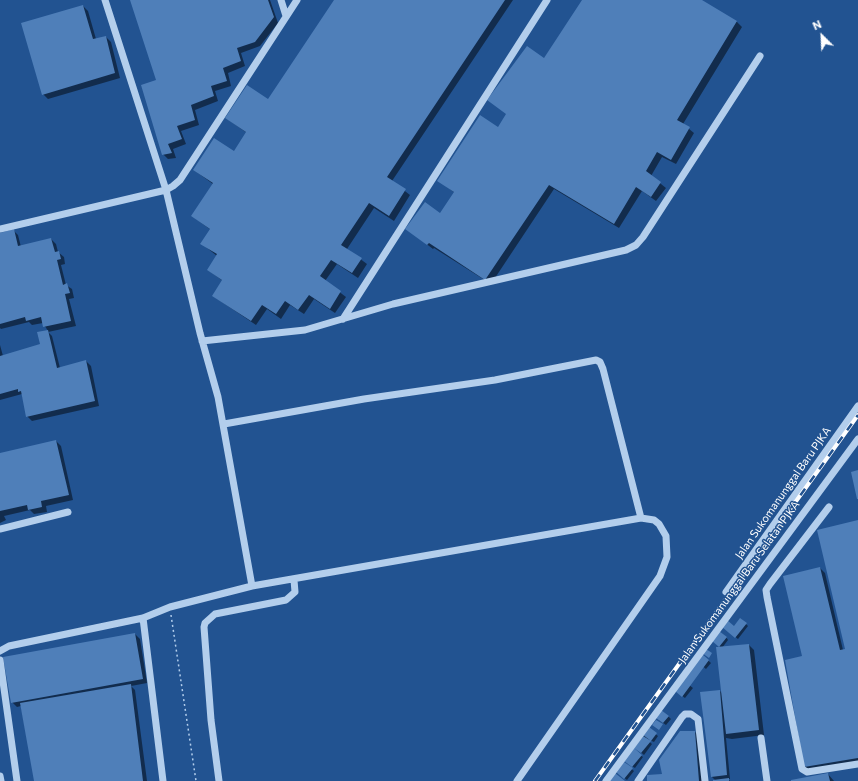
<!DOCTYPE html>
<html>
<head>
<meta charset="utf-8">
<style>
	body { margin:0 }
	#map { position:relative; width:858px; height:781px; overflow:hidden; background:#225391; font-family:Commissioner,sans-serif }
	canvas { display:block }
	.north { position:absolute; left:802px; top:16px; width:40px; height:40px; -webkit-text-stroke:3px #225391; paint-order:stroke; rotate:336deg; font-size:11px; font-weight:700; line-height:16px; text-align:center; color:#fff }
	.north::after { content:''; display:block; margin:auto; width:14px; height:18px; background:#fff; clip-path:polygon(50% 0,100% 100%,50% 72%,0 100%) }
</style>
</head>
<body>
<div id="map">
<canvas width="858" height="781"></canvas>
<div class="north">N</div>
</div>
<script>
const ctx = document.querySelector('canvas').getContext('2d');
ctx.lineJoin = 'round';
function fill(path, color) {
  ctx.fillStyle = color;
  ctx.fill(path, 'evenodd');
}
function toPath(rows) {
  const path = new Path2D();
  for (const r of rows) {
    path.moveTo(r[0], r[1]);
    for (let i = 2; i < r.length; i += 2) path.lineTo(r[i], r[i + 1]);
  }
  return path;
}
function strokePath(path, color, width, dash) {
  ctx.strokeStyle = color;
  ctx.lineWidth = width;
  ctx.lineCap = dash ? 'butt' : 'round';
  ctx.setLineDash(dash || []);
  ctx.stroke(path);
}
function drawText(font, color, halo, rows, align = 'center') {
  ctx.font = font + ' Commissioner,sans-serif';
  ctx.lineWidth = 3;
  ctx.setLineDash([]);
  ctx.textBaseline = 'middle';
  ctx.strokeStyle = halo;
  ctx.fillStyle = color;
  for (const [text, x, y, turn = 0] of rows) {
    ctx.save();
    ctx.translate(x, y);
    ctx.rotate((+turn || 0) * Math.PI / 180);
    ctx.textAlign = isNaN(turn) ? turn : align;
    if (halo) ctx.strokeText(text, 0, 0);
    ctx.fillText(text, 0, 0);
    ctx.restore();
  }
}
const shadow = toPath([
	[131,0,270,0,278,23,260,46,241,53,245,66,228,73,231,86,215,91,218,101,195,110,199,125,181,131,186,144,173,149,176,158,168,159,163,154,157,81],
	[335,0,513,0,392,181,410,195,394,221,374,208,347,249,367,264,358,278,337,264,325,281,346,297,335,313,314,299,304,314,290,305,281,319,267,309,256,325,213,296,223,281,208,270,217,256,201,243,211,230,192,216,213,184,194,170,234,152,247,133,226,118,269,100],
	[583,0,700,0,737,22,742,27,683,124,694,133,676,164,662,157,651,176,666,188,656,201,642,191,619,228,554,189,491,284,434,248,433,249,407,229,440,215,455,193,438,180,498,128],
	[83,6,88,11,96,39,106,37,111,42,120,78,48,99,43,94],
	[13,230,18,235,21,247,51,239,56,244,58,252,64,257,65,264,61,265,66,285,72,289,74,298,69,299,76,326,48,332,52,336,60,368,86,361,91,366,99,406,32,421,27,416,22,394,0,400,0,345,3,356,42,345,39,333,48,331,43,323,32,325,29,322,1,329,0,328,0,234],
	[56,441,61,446,73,500,46,506,47,512,34,514,30,510,4,516,6,520,0,523,0,454],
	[858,521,858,763,810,772,805,767,804,657,820,568,825,573,843,650,846,650],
	[741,619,748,626,738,639,725,629,734,627],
	[135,634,140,639,147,683,131,686,135,690,147,781,35,781,21,706,17,707,12,702],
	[726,637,728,640,722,648,749,645,754,650,764,735,732,739,726,738,730,779,728,779,730,781,714,781,716,781,712,777,720,691,722,693,721,648,715,643],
	[702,655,711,663,706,669,700,664],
	[684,681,693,688,685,698,678,693],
	[668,716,671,719,666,725,659,720],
	[649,729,658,736,654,742,645,738,652,744,644,755,635,747],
	[695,732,700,737,703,781,648,781,663,775],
	[640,755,643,757,635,768,627,763],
	[624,763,634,771,627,780,619,774],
	[828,774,834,781,792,781]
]);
const building = toPath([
	[130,0,268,0,274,17,255,42,237,48,241,61,223,68,227,81,211,86,214,96,191,105,195,120,177,126,182,139,168,144,172,153,162,155,141,85,156,80],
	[334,0,505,0,387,177,406,189,389,216,369,203,341,245,362,258,352,273,331,260,320,276,341,291,330,309,309,295,298,310,285,301,276,314,262,305,251,321,212,296,222,280,207,270,217,254,200,244,210,229,191,216,213,183,193,170,214,138,234,151,246,132,225,118,247,85,268,99],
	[582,0,702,0,737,21,677,120,690,127,671,160,657,152,646,171,661,182,651,197,636,187,614,224,549,185,485,280,429,243,427,245,405,229,425,202,440,213,454,192,437,181,480,115,498,127,506,114,487,100,527,46,544,58],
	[83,5,93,39,106,36,115,73,42,95,21,23],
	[14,229,18,246,51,238,55,252,59,251,61,259,57,260,63,285,67,283,70,293,65,294,71,321,43,327,41,317,26,321,25,317,0,324,0,233],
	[48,330,57,368,86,360,95,401,26,417,21,391,18,392,18,389,0,394,0,356,40,344,37,332],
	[56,440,69,495,41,501,42,507,28,510,27,505,0,511,0,453],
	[858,470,858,499,857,499,851,472],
	[858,520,858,758,804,767,785,660,802,656,783,576,820,567,840,650,845,649,817,530],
	[740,618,747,623,735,638,722,627,727,620,734,626],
	[719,631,727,637,719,647,712,641],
	[135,633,143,679,11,703,3,657],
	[749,644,759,730,726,734,716,647],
	[706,649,712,653,709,658,702,653],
	[702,654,709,660,682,697,675,691],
	[131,684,143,781,34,781,20,703],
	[720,690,727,775,711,777,700,692],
	[661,710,669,716,663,723,656,718],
	[656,720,663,724,659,730,652,725],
	[649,727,657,733,651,741,643,735],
	[680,731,695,731,699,781,647,781,647,775,662,774,659,760],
	[643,736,651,741,641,753,634,748],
	[634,748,642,755,632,767,624,761],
	[624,762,633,768,624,779,616,772],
	[615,773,625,781,609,781],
	[828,773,830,781,791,781,791,780],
	[729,778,729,781,713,781,713,780]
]);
const path = toPath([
	[171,615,196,781]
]);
const minor = toPath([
	[281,0,286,16],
	[0,229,166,190,173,186,180,180,297,0],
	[343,319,547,0],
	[202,341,305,330,393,304,626,250,636,245,643,237,760,56],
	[224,424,364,399,495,380,596,360,600,362,603,369,641,518],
	[829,507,770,584,766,590,767,597,802,769,807,772,858,764],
	[0,529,68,512],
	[252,586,641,518,654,520,659,524,666,536,667,557,660,576,517,781],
	[726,592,858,406],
	[143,618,163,781],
	[0,651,9,646,143,618,170,607,252,586,218,397,200,333,166,190,105,0],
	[0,660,17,781],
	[761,738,767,781],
	[0,776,1,781],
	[219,781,211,720,204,627,205,623,215,614,286,600,295,592,294,580],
	[606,781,858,439],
	[638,781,682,717,685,714,691,714,698,719,705,781]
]);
const rail = toPath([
	[595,781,858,415]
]);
const streetNames = [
	["Jalan Sukomanunggal Baru PJKA",783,493,-55],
	["Jalan Sukomanunggal Baru Selatan PJKA",739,582,-54]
];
fill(shadow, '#0007');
fill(building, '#4f7fb9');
strokePath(path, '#b3ceec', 1.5, [2, 3]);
strokePath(minor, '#b3ceec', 7);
strokePath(rail, '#fff', 4);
strokePath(rail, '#225391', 2.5, [8]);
drawText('11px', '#fff', '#225391', streetNames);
</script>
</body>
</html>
